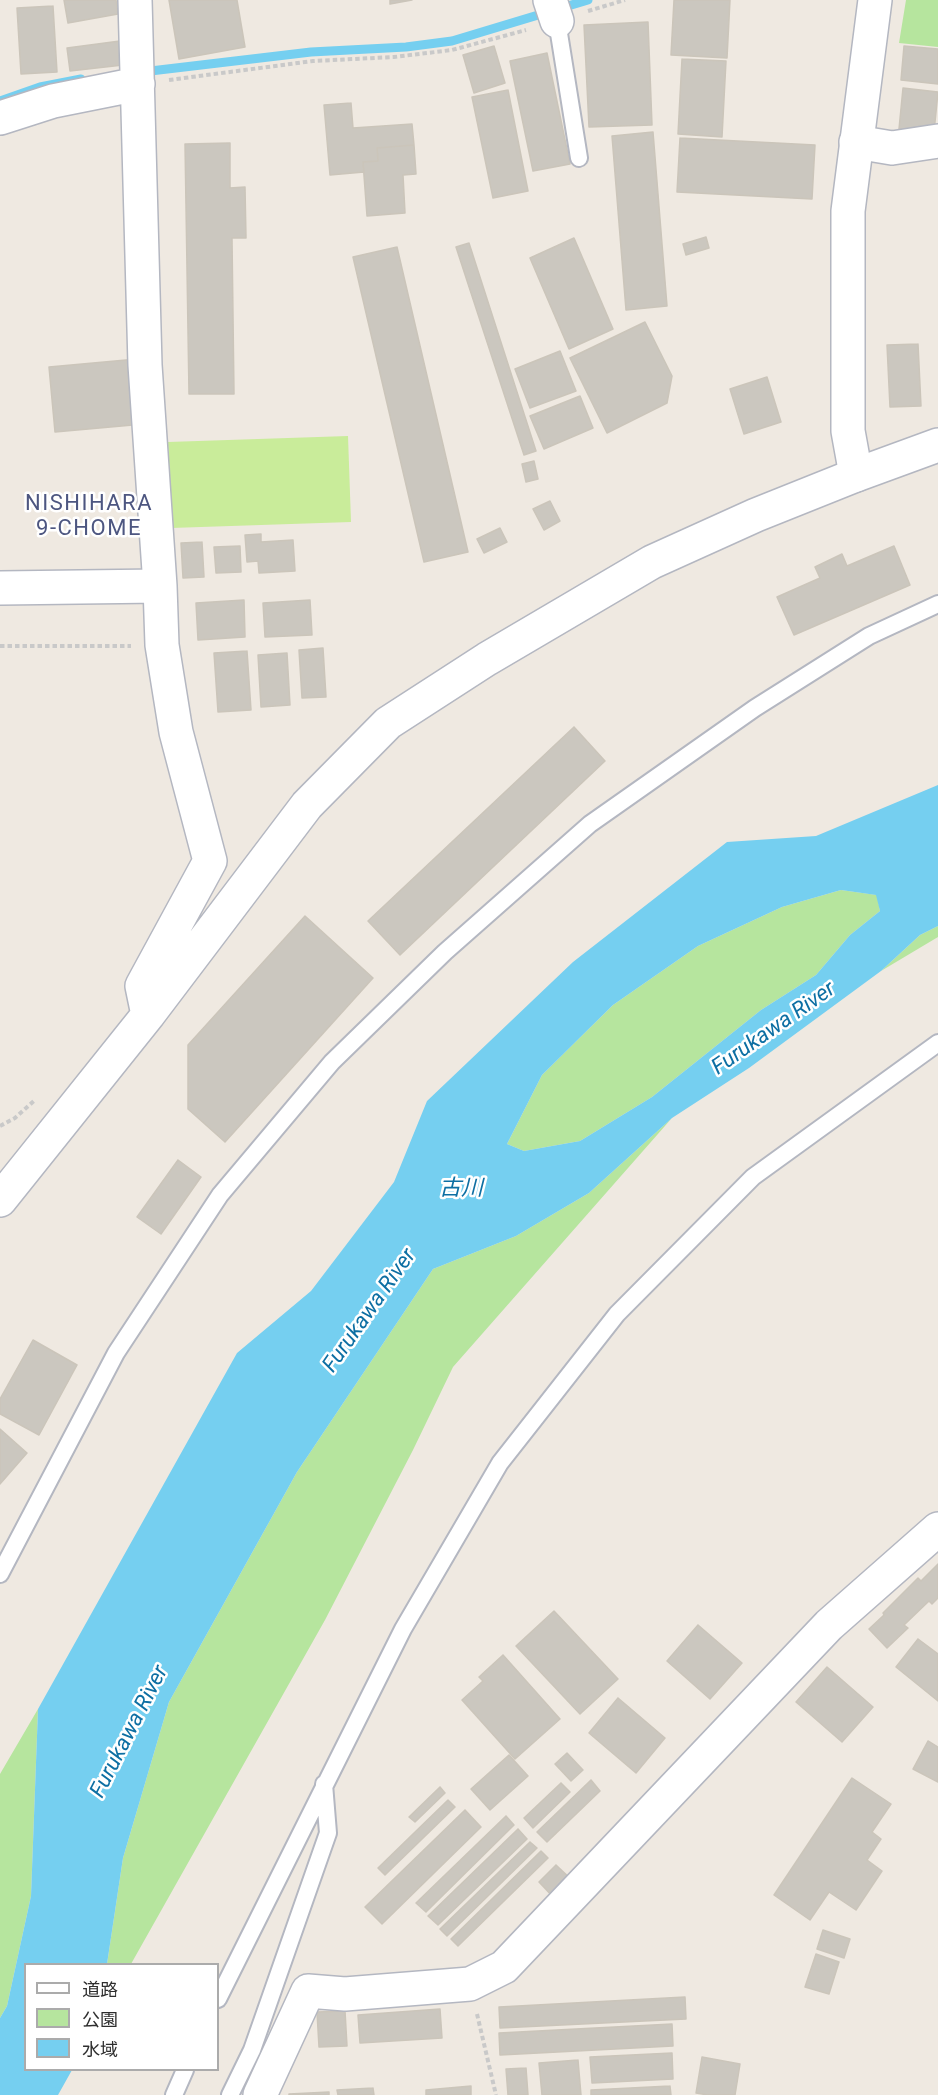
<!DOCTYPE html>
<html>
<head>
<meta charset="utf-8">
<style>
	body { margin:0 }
	#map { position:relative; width:938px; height:2095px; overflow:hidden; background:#efe9e1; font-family:Roboto,"Noto Sans JP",sans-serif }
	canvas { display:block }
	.legend { position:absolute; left:24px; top:1963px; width:195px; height:108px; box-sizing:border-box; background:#fff; border:2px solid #ababab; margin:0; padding:8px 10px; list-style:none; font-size:18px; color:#2e2e2e }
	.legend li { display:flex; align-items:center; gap:12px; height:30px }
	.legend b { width:30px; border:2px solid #ababab }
</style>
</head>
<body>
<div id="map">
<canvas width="938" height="2095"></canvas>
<ul class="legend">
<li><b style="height:8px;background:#fff"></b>道路</li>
<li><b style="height:16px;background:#b6e59e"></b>公園</li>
<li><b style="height:16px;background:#75cff0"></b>水域</li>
</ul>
</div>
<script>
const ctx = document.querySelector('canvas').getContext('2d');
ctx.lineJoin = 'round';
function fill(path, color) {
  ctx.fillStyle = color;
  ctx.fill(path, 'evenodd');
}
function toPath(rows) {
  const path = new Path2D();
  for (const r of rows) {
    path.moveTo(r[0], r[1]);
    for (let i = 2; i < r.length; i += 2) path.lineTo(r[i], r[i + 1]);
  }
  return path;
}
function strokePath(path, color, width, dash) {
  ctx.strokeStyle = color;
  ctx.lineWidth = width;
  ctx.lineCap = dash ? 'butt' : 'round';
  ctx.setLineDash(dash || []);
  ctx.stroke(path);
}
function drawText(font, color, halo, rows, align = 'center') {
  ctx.font = font + ' Roboto,"Noto Sans JP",sans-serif';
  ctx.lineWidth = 5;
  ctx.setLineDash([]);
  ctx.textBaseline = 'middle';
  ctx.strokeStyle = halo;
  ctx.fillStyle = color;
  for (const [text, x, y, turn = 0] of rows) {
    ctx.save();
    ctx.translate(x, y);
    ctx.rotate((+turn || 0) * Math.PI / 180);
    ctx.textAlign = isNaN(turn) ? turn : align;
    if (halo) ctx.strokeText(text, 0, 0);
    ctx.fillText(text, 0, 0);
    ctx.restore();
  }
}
const green = toPath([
	[906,0,938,0,938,47,899,43],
	[841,890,877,895,880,911,850,935,816,975,761,1010,652,1097,580,1141,524,1151,507,1144,542,1075,613,1005,698,946,782,907],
	[938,926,938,937,881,971,920,935],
	[672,1118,453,1367,413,1450,325,1620,131,1964,107,1964,123,1858,169,1702,297,1472,433,1269,516,1236,589,1193],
	[38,1709,31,1896,7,2006,0,2018,0,1774]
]);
const pitch = toPath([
	[348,436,351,522,171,528,168,442]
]);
const water = toPath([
	[938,785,938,926,920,935,881,971,749,1068,672,1118,589,1193,516,1236,433,1269,297,1472,169,1702,123,1858,107,1964,26,1964,26,2070,72,2070,58,2095,0,2095,0,2018,7,2006,31,1896,38,1709,237,1353,311,1291,394,1182,427,1101,573,962,727,842,816,836],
	[841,890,876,895,880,911,850,935,816,975,761,1010,652,1097,580,1141,524,1151,507,1144,542,1075,613,1005,698,946,782,907]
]);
const stream = toPath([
	[142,72,311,52,406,47,452,41,588,0],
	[0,101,40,87,81,79]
]);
const building = toPath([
	[64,0,116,0,118,14,68,23,64,0],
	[169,0,237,0,245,47,179,59,169,0],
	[390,0,412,0,390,4,390,0],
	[674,0,730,0,727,58,671,55,674,0],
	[53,6,57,72,21,74,17,8,53,6],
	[648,22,652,125,589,127,584,25,648,22],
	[120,41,123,65,70,71,67,48,120,41],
	[494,46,505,83,474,93,463,55,494,46],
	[904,46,938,49,938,84,901,80,904,46],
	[547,53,570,164,533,171,510,61,547,53],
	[682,59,726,61,722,137,678,134,682,59],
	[903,88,938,92,934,132,899,129,903,88],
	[508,90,528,191,493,198,472,97,508,90],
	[351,103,353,128,412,124,414,145,377,148,378,161,363,162,364,172,330,175,324,105,351,103],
	[653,132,667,306,626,310,612,136,653,132],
	[680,138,815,145,812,199,677,192,680,138],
	[230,143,230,188,245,187,246,238,232,238,234,394,189,394,185,144,230,143],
	[414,145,416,174,403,175,405,213,367,216,363,162,378,161,377,148,414,145],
	[706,237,709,248,686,255,683,244,706,237],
	[574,238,613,329,569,349,530,258,574,238],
	[469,243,536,451,524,455,456,247,469,243],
	[397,247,468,552,424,562,353,257,397,247],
	[645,322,672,376,667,403,607,433,570,358,645,322],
	[918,344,921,406,890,407,887,345,918,344],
	[560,351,576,391,530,408,515,369,560,351],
	[137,359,144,424,55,432,49,367,137,359],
	[767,377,781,422,744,434,730,389,767,377],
	[580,396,593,428,544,449,530,416,580,396],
	[534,461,538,479,526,482,522,464,534,461],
	[550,501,560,521,544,530,533,509,550,501],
	[500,528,507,542,484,553,477,539,500,528],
	[261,534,261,542,293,540,295,571,259,573,258,561,247,562,245,535,261,534],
	[202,542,204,577,183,578,181,543,202,542],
	[240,546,241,572,216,573,214,547,240,546],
	[894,546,910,585,794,635,777,597,820,578,815,567,842,554,847,566,894,546],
	[244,600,245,637,198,640,196,603,244,600],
	[310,600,312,635,265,637,263,603,310,600],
	[323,648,326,697,302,698,299,650,323,648],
	[247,651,251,710,218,712,214,653,247,651],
	[287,653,290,705,261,707,258,655,287,653],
	[574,727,605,761,400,955,368,921,574,727],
	[305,916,373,978,225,1142,188,1109,188,1045,305,916],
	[178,1160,201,1177,161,1234,137,1217,178,1160],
	[33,1340,77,1365,39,1435,0,1414,0,1399,33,1340],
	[0,1429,27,1453,0,1484,0,1429],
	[938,1564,938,1598,932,1604,929,1601,904,1625,908,1628,887,1648,869,1629,884,1615,883,1613,918,1578,921,1581,938,1564],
	[554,1611,618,1679,580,1714,516,1646,554,1611],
	[698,1625,742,1663,710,1699,667,1661,698,1625],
	[918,1639,938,1654,938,1701,896,1667,918,1639],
	[503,1655,560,1719,515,1759,462,1700,483,1681,479,1677,503,1655],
	[827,1667,873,1707,842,1742,796,1702,827,1667],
	[618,1698,665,1738,636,1773,589,1733,618,1698],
	[928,1741,938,1747,938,1782,913,1769,928,1741],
	[567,1753,583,1770,571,1781,555,1764,567,1753],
	[509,1755,528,1776,490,1810,471,1789,509,1755],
	[852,1778,891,1804,872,1832,881,1839,867,1860,882,1871,856,1910,829,1892,810,1920,774,1895,852,1778],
	[591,1780,600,1791,547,1842,537,1832,591,1780],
	[561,1783,570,1792,533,1828,524,1818,561,1783],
	[440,1787,445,1793,415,1822,409,1817,440,1787],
	[448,1800,455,1807,385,1875,378,1868,448,1800],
	[465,1810,481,1827,382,1924,365,1907,465,1810],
	[506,1816,514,1825,426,1912,416,1903,506,1816],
	[518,1829,527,1839,438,1925,428,1916,518,1829],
	[530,1842,537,1848,447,1936,440,1929,530,1842],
	[541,1851,548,1858,458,1946,451,1939,541,1851],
	[556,1865,573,1881,555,1899,539,1882,556,1865],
	[823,1930,850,1939,844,1958,817,1949,823,1930],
	[816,1954,839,1962,829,1994,805,1987,816,1954],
	[685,1997,686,2019,500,2028,499,2007,685,1997],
	[440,2009,442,2038,360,2043,358,2015,440,2009],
	[345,2011,347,2046,319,2047,317,2012,345,2011],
	[672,2024,673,2046,500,2055,499,2033,672,2024],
	[672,2053,673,2079,592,2083,590,2057,672,2053],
	[702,2057,740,2064,735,2095,708,2095,696,2093,702,2057],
	[578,2060,581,2095,542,2095,539,2063,578,2060],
	[526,2068,528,2095,508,2095,506,2069,526,2068],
	[471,2086,471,2095,426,2095,426,2090,471,2086],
	[670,2086,671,2095,591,2095,591,2090,670,2086],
	[373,2088,374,2095,338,2095,337,2090,373,2088],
	[329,2092,329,2095,289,2095,289,2094,329,2092]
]);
const path = toPath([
	[588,11,625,0],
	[169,80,313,61,394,57,452,50,526,30],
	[0,646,131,646],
	[0,1126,15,1118,35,1100],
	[477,2014,496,2095]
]);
const service = toPath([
	[557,21,579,158],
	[0,1574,116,1353,220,1195,332,1062,445,952,590,824,755,708,869,636,938,604],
	[218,1999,403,1629,500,1463,617,1314,753,1177,938,1043],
	[174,2095,185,2070],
	[230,2095,252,2050,328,1833,324,1784]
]);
const minor = toPath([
	[135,0,145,365,160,586,162,645,176,732,210,861,142,986,148,1015],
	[550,0,557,21],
	[0,118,53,101,138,84],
	[856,142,892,148,938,141],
	[0,588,160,586],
	[0,1200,148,1015,307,805,388,723,487,659,652,562,756,515,856,475,938,445],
	[260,2095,308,1991,345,1994,470,1984,504,1967,829,1625,938,1529]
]);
const tertiary = toPath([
	[856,475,848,431,848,211,875,0]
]);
const neighbourhoodNames = [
	["NISHIHARA",89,504],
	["9-CHOME",89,529]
];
const waterNames = [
	["Furukawa River",774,1029,-35],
	["古川",461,1189],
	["Furukawa River",370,1311,-55],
	["Furukawa River",130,1732,-63]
];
fill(green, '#b6e59e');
fill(pitch, '#c9ec9a');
fill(water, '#75cff0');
strokePath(stream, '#75cff0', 9);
fill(building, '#cbc7bf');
strokePath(building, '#cbc5ba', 1.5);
strokePath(service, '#b4b7c1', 20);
strokePath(minor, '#b4b7c1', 36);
strokePath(tertiary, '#b4b7c1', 36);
strokePath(path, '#c9c9c9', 4, [4.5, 3]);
strokePath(service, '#fff', 16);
strokePath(minor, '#fff', 33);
strokePath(tertiary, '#fff', 33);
ctx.letterSpacing = '1.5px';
drawText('22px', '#4d5680', '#fff', neighbourhoodNames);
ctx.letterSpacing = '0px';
drawText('italic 22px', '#0d6fa3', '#fff', waterNames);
</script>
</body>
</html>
